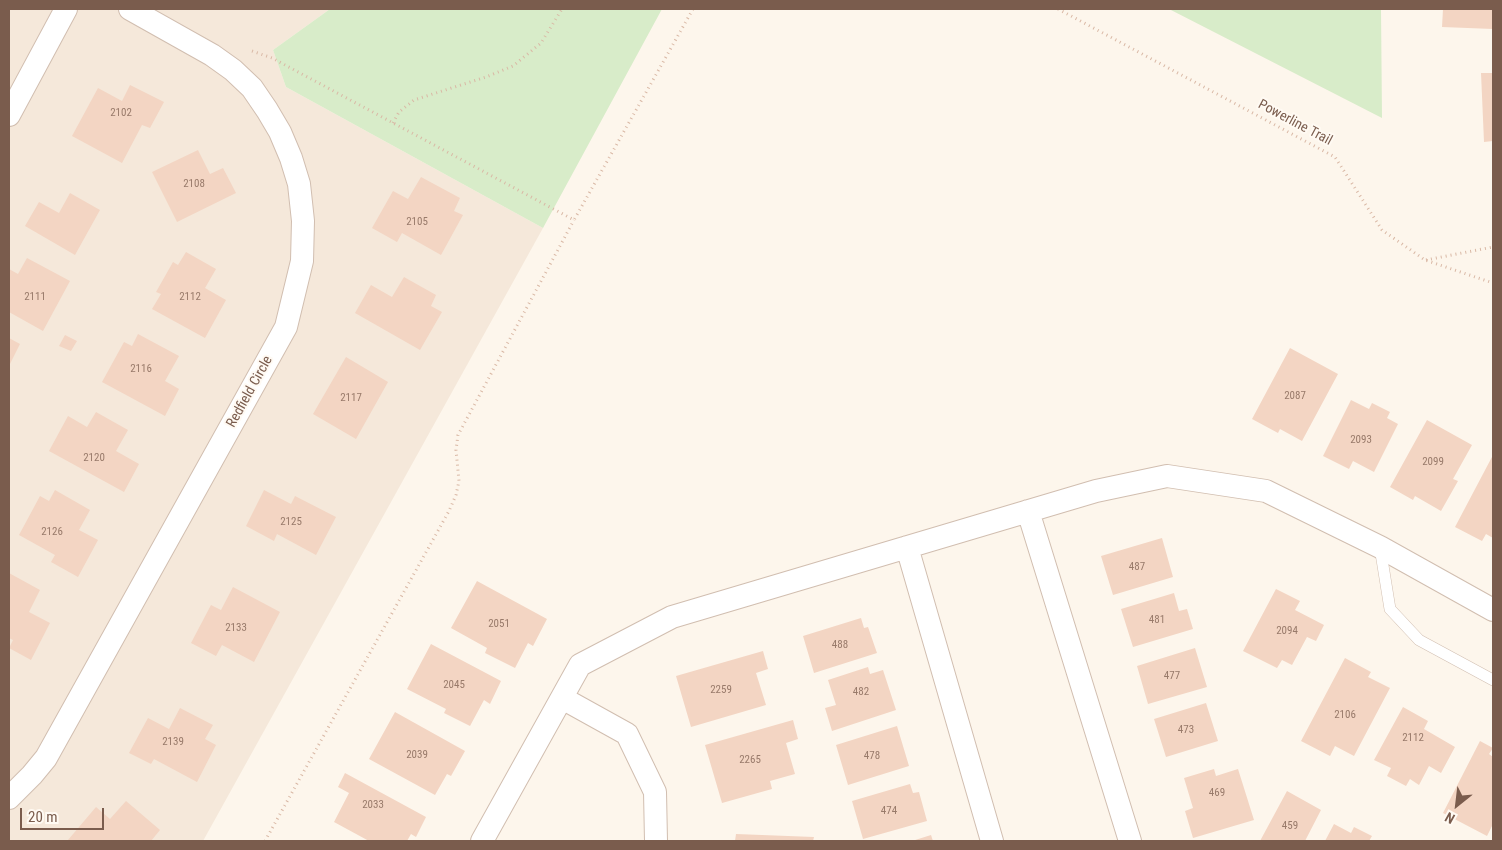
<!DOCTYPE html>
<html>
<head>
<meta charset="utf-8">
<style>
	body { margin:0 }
	#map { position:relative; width:1502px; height:850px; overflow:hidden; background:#fdf6ec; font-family:"Roboto Condensed",sans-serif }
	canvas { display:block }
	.frame { position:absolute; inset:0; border:10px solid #7a5c4d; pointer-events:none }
	.north { position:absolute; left:1432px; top:780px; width:50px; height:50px; -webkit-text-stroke:4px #fffaf3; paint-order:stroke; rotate:209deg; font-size:14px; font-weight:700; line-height:20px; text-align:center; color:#7a5c4d }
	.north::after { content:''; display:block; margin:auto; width:18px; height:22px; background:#7a5c4d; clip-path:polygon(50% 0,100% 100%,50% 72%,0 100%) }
	.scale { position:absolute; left:20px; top:808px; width:84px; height:22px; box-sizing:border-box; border:2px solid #7a5c4d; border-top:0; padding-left:6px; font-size:15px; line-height:18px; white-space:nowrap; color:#7a5c4d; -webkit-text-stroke:4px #fffaf3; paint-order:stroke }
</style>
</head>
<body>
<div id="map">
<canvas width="1502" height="850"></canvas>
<div class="frame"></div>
<div class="north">N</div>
<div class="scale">20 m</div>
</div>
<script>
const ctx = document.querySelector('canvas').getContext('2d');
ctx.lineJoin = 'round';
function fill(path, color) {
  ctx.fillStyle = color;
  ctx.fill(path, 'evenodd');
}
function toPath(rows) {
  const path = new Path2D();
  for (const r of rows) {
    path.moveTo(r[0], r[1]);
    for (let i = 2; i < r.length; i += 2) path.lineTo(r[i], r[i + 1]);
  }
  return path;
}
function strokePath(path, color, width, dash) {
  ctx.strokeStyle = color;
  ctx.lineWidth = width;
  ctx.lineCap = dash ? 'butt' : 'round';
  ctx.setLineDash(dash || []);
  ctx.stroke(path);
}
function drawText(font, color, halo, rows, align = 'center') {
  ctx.font = font + ' "Roboto Condensed",sans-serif';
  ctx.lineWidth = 4;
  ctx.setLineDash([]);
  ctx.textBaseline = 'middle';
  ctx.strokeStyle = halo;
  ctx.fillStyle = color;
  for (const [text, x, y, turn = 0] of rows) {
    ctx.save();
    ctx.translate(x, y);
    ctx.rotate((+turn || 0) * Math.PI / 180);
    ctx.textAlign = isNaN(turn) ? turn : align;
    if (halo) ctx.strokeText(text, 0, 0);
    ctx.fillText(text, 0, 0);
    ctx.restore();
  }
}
const residential = toPath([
	[9,9,330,9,273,50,286,87,543,228,203,841,9,841]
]);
const green = toPath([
	[330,9,662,9,543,228,286,87,273,50],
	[1169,9,1381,9,1382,118]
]);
const building = toPath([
	[1443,9,1493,9,1493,29,1442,27],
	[1481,73,1493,73,1493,141,1484,142],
	[130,85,164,102,150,128,142,125,122,163,72,136,98,88,122,101],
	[198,150,210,174,223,168,236,193,177,222,152,172],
	[421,177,460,198,454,211,463,215,441,255,402,233,397,242,372,228,393,191,408,199],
	[70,193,100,210,75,255,25,226,39,202,59,213],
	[186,252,216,269,205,288,226,300,205,338,152,309,161,294,156,292,173,262,178,265],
	[27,258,70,281,43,331,9,312,9,269,18,274],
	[404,277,436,295,431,306,442,312,420,350,355,313,371,285,392,297],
	[138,334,179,356,165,381,179,389,165,416,102,382,124,342,132,346],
	[65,335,77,341,71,351,59,346],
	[9,338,20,344,9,366],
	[1290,348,1338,374,1302,441,1280,429,1278,433,1252,419],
	[346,357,388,382,356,439,313,414],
	[1351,400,1369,409,1372,403,1390,412,1387,418,1398,424,1374,472,1353,461,1349,469,1323,456],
	[96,412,128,430,116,451,139,464,124,492,49,451,68,416,87,427],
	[1427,420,1472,445,1453,479,1458,481,1441,511,1415,496,1413,500,1390,487],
	[1493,455,1493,538,1486,534,1482,541,1455,527],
	[55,490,90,510,79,530,98,540,78,577,51,562,55,555,19,535,40,496,49,501],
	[264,490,291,504,295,496,336,517,316,555,277,534,274,541,246,526],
	[1162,538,1173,577,1113,595,1101,556],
	[9,573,40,590,29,612,50,623,31,660,9,648,13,640,9,638],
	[477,581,547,619,533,646,528,643,515,668,485,653,487,648,451,628],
	[233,587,280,612,254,662,222,645,216,656,191,643,211,605,221,610],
	[1276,589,1300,601,1295,610,1324,625,1316,641,1307,637,1292,665,1282,660,1277,668,1243,651],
	[1174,593,1179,611,1187,609,1193,629,1133,647,1121,609],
	[861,618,864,628,868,627,877,653,814,673,803,636],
	[431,644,501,681,490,704,484,700,470,726,444,713,446,709,407,689],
	[1195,648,1207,687,1148,704,1137,666],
	[763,651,768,669,756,673,766,705,691,727,676,676],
	[1345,658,1371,672,1368,677,1390,688,1354,756,1335,746,1330,756,1301,741],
	[868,667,870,674,883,670,896,710,832,731,825,708,836,705,828,680],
	[1206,703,1218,741,1166,757,1154,719],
	[1403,707,1428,721,1424,729,1455,747,1441,773,1429,766,1419,785,1410,779,1406,786,1387,776,1391,768,1374,760],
	[180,708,213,725,205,739,216,745,197,782,154,759,151,764,129,753,148,718,169,729],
	[395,712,465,751,451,776,447,774,435,795,369,759],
	[793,720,798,739,786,743,795,774,770,781,772,789,722,803,705,745],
	[897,726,909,766,848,785,836,745],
	[1480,741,1493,748,1489,754,1493,757,1493,824,1487,836,1443,813],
	[1214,769,1216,776,1238,769,1254,820,1193,838,1185,811,1193,808,1184,778],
	[345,773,426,817,416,837,411,834,407,841,369,841,334,822,349,793,338,787],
	[910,784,913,793,919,792,927,821,863,839,852,801],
	[1287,791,1321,810,1305,841,1260,841],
	[126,801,160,830,151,841,69,841,68,840,96,807,110,819],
	[1334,824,1351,833,1354,827,1372,836,1369,841,1325,841],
	[736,834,814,837,813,841,735,841],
	[931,835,933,841,912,841]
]);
const path = toPath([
	[1058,9,1335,157,1382,230,1425,260,1493,283],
	[252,51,272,58,574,220,693,9],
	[393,123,399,112,414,100,486,77,513,66,541,43,562,9],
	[1426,260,1493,247],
	[265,841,449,511,456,495,459,481,456,450,458,435,574,220]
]);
const service = toPath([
	[1380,547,1390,609,1419,640,1493,680]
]);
const minor = toPath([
	[9,115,66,9],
	[1028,511,1130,841],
	[907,547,992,841],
	[562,698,627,734,655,792,656,841],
	[9,798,32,775,46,758,286,327,302,261,303,221,299,184,291,158,280,132,267,110,252,88,233,70,212,55,130,9],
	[482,841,580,665,672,617,1096,491,1167,476,1266,491,1380,547,1493,610]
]);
const numberNames = [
	["2102",121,113],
	["2108",194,184],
	["2105",417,222],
	["2111",35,297],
	["2112",190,297],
	["2116",141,369],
	["2087",1295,396],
	["2117",351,398],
	["2093",1361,440],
	["2120",94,458],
	["2099",1433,462],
	["2125",291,522],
	["2126",52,532],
	["487",1137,567],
	["481",1157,620],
	["2051",499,624],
	["2133",236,628],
	["2094",1287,631],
	["488",840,645],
	["477",1172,676],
	["2045",454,685],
	["2259",721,690],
	["482",861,692],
	["2106",1345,715],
	["473",1186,730],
	["2112",1413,738],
	["2139",173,742],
	["2039",417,755],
	["478",872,756],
	["2265",750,760],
	["469",1217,793],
	["2033",373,805],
	["474",889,811],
	["459",1290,826]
];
const streetNames = [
	["Powerline Trail",1295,123,28],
	["Redfield Circle",250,392,-61]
];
fill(residential, '#f5e8da');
fill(green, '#d8ecc9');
fill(building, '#f3d5c3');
strokePath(service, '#d1beb0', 12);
strokePath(minor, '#d1beb0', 24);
strokePath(path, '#d9b8a5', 3, [1, 4]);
strokePath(service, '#fff', 11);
strokePath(minor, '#fff', 22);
drawText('11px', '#987a6a', null, numberNames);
drawText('14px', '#7a5c4d', '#fffaf3', streetNames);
</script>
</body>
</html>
